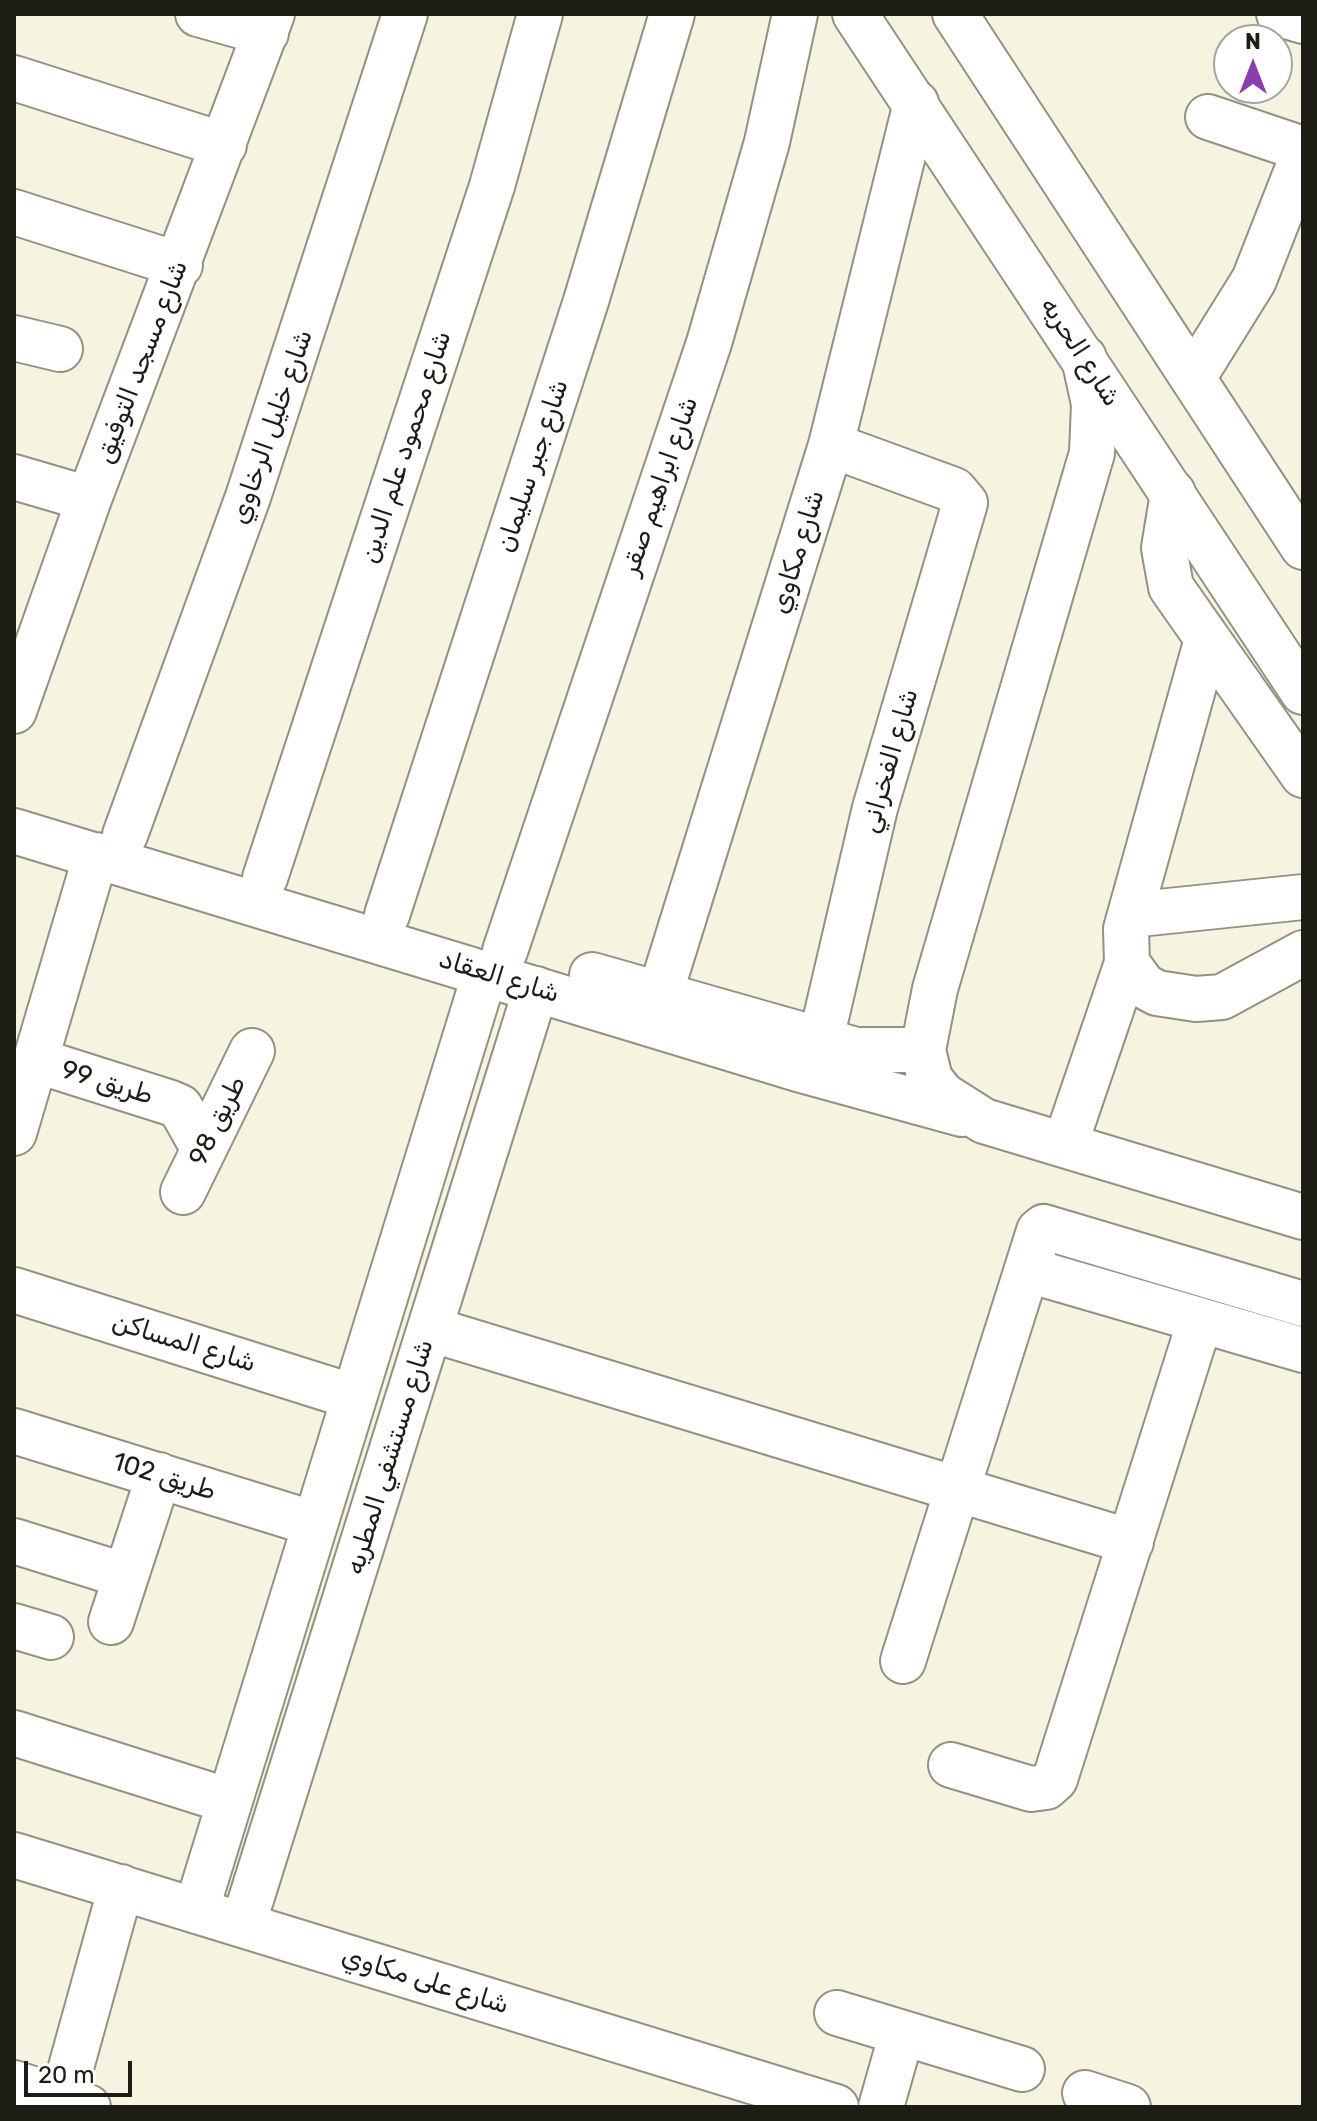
<!DOCTYPE html>
<html>
<head>
<meta charset="utf-8">
<style>
	body { margin:0 }
	#map { position:relative; width:1317px; height:2121px; overflow:hidden; background:#f6f3e1; font-family:Rubik,sans-serif }
	canvas { display:block }
	.frame { position:absolute; inset:0; border:16px solid #1d1c15; pointer-events:none }
	.north { position:absolute; left:1213px; top:24px; width:80px; height:80px; box-sizing:border-box; background:#fff; border:2px solid #a5a4a1; border-radius:50%; rotate:0deg; font-size:22px; font-weight:700; line-height:32px; text-align:center; color:#1d1c15 }
	.north::after { content:''; display:block; margin:auto; width:28px; height:36px; background:#8a3dad; clip-path:polygon(50% 0,100% 100%,50% 72%,0 100%) }
	.scale { position:absolute; left:24px; top:2061px; width:108px; height:36px; box-sizing:border-box; border:4px solid #1d1c15; border-top:0; padding-left:10px; font-size:24px; line-height:28px; white-space:nowrap; color:#1d1c15; -webkit-text-stroke:6px #fff; paint-order:stroke }
</style>
</head>
<body>
<div id="map">
<canvas width="1317" height="2121"></canvas>
<div class="frame"></div>
<div class="north">N</div>
<div class="scale">20 m</div>
</div>
<script>
const ctx = document.querySelector('canvas').getContext('2d');
ctx.lineJoin = 'round';
function toPath(rows) {
  const path = new Path2D();
  for (const r of rows) {
    path.moveTo(r[0], r[1]);
    for (let i = 2; i < r.length; i += 2) path.lineTo(r[i], r[i + 1]);
  }
  return path;
}
function strokePath(path, color, width, dash) {
  ctx.strokeStyle = color;
  ctx.lineWidth = width;
  ctx.lineCap = dash ? 'butt' : 'round';
  ctx.setLineDash(dash || []);
  ctx.stroke(path);
}
function drawText(font, color, halo, rows, align = 'center') {
  ctx.font = font + ' Rubik,Cairo,sans-serif';
  ctx.lineWidth = 6;
  ctx.setLineDash([]);
  ctx.textBaseline = 'middle';
  ctx.strokeStyle = halo;
  ctx.fillStyle = color;
  for (const [text, x, y, turn = 0] of rows) {
    ctx.save();
    ctx.translate(x, y);
    ctx.rotate((+turn || 0) * Math.PI / 180);
    ctx.textAlign = isNaN(turn) ? turn : align;
    if (halo) ctx.strokeText(text, 0, 0);
    ctx.fillText(text, 0, 0);
    ctx.restore();
  }
}
const minor = toPath([
	[198,14,266,33],
	[1279,14,1303,21],
	[14,78,224,145],
	[1208,117,1303,149],
	[14,212,180,265],
	[14,338,60,349],
	[1084,358,1094,404,1092,453,935,989,923,1050,930,1079,943,1095,984,1121,1303,1217],
	[1193,378,1254,280,1303,155],
	[14,477,89,499],
	[1173,493,1164,548,1171,587,1303,775],
	[1207,639,1126,929,1127,963,1144,986,1157,993,1196,999,1222,997,1303,953],
	[14,711,89,499,272,14],
	[14,831,798,1069,962,1114],
	[125,835,248,497,405,14],
	[265,878,492,186,540,14],
	[387,915,586,301,672,14],
	[1130,915,1303,897],
	[505,951,709,343,767,142,795,14],
	[592,975,856,1050,923,1050],
	[660,994,831,445,916,103],
	[821,1039,875,808,965,503,954,490,831,445],
	[35,1060,171,1103,180,1107,198,1139,207,1143],
	[14,1133,96,855],
	[1065,1145,1127,963],
	[183,1192,252,1051],
	[1028,1270,1303,1350],
	[14,1290,354,1397],
	[430,1329,1131,1542],
	[14,1431,315,1524],
	[14,1541,126,1576],
	[111,1622,159,1475],
	[14,1626,51,1637],
	[903,1661,1039,1231,1044,1227,1303,1304],
	[14,1733,229,1801],
	[951,1765,1031,1789,1046,1787,1055,1779,1200,1321],
	[14,1855,836,2107],
	[196,1911,485,973],
	[243,1925,536,989],
	[837,2013,1022,2069],
	[14,2083,88,2107],
	[1085,2093,1128,2107],
	[60,2107,121,1887],
	[881,2107,902,2033]
]);
const major = toPath([
	[855,14,1303,692],
	[955,14,1303,547]
]);
const streetNames = [
	["شارع الحريه",1080,352,57],
	["شارع مسجد التوفيق",142,362,-69],
	["شارع خليل الرخاوي",272,427,-71],
	["شارع محمود علم الدين",406,447,-72],
	["شارع جبر سليمان",533,466,-72],
	["شارع ابراهيم صقر",660,486,-71],
	["شارع مكاوي",798,552,-73],
	["شارع الفخراني",890,761,-74],
	["شارع العقاد",499,977,17],
	["طريق 99",107,1083,17],
	["طريق 98",218,1121,-64],
	["شارع المساكن",184,1343,17],
	["شارع مستشفي المطريه",390,1457,-73],
	["طريق 102",164,1477,17],
	["شارع على مكاوي",425,1981,17]
];
strokePath(minor, '#949180', 48);
strokePath(major, '#949180', 48);
strokePath(minor, '#fff', 44);
strokePath(major, '#fff', 44);
drawText('26px', '#1d1c15', '#fff', streetNames);
</script>
</body>
</html>
